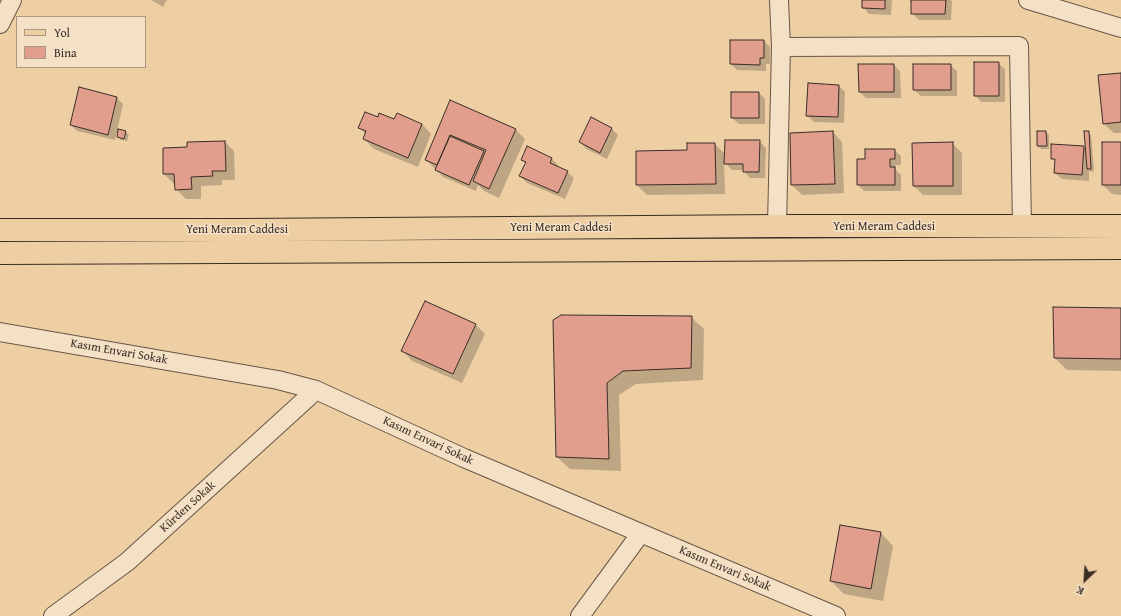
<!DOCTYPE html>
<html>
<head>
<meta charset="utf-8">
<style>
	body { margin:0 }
	#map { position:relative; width:1121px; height:616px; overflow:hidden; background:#eecfa4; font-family:"Gentium Book Plus",serif }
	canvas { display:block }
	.legend { position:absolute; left:16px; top:16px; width:130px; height:52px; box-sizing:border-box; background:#f4e0c4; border:1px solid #aa9885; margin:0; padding:5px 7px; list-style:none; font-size:12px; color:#3a2d27 }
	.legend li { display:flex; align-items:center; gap:8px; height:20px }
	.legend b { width:20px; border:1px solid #aa9885 }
	.north { position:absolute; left:1065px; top:560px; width:40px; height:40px; -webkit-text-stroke:3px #f4e0c4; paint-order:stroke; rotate:205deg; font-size:11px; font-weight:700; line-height:16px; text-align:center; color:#3a2d27 }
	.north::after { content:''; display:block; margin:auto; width:14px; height:18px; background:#3a2d27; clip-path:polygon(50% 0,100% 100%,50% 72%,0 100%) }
</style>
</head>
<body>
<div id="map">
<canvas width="1121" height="616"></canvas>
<ul class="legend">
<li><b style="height:5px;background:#eecfa4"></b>Yol</li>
<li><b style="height:11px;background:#e29e8c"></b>Bina</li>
</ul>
<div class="north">K</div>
</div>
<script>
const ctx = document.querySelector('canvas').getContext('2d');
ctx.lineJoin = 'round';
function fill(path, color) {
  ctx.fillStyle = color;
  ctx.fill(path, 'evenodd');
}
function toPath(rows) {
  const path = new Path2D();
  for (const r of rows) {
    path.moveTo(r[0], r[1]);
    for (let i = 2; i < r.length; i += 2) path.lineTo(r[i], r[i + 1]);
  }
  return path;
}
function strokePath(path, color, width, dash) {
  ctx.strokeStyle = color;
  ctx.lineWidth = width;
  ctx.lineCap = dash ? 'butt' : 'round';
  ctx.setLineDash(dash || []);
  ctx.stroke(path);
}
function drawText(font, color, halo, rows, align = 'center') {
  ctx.font = font + ' "Gentium Book Plus",serif';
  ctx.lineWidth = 3;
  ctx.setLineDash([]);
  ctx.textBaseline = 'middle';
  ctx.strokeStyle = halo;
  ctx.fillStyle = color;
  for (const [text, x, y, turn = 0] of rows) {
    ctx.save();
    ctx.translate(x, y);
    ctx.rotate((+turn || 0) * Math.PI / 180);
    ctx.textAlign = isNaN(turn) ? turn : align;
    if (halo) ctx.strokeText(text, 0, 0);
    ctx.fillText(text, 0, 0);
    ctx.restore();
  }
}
const shadow = toPath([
	[151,0,167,0,163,7],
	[863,0,892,0,891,15,869,14,863,7],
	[912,0,950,0,952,1,951,20,919,20,912,13],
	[764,41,770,47,770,64,766,64,766,71,737,70,731,64],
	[998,63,1005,69,1005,102,981,102,975,95],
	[894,65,900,71,901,98,866,98,860,92],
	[950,65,957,71,957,96,921,96,914,90],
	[1121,74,1121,133,1114,133,1104,124],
	[839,86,845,92,844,123,814,122,807,115],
	[80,89,117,98,123,104,115,140,77,131,71,125],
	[759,93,765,99,765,124,739,124,732,118],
	[451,102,515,129,525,139,499,198,484,191,478,185,476,191,443,177,426,160],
	[378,118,422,124,431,134,418,167,374,149,364,139,366,134,360,128],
	[592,119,612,129,618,135,607,159,586,149,580,142],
	[126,132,129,135,127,141,121,140,118,137],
	[833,132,842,142,844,193,802,195,792,185],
	[1038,132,1046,132,1049,135,1049,149,1041,149,1038,146],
	[1088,132,1091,135,1094,171,1091,172,1089,170,1089,181,1062,179,1055,173,1056,162,1052,158,1084,147,1086,150],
	[759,141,766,148,765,178,750,178,744,171,744,170,732,170,724,162,725,194,647,195,637,185,637,152,688,151,715,144,725,154],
	[225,142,234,151,235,180,222,180,222,185,201,186,201,199,186,199,176,189,176,183,174,184,164,174],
	[952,143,962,153,962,195,923,195,914,186],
	[1121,143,1121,195,1112,194,1103,185],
	[527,148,552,159,558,165,557,167,567,172,574,178,565,199,527,183,520,176,526,164,522,160],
	[894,150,901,156,901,165,896,165,896,170,901,175,901,191,864,191,858,185,866,160],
	[1121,309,1121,371,1067,370,1055,358],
	[691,317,704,329,703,380,636,384,619,395,621,471,570,469,557,457,554,320],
	[475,324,485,334,462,383,412,361,403,351],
	[881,533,893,546,883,601,844,594,831,581]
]);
const building = toPath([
	[862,0,885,0,885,9,862,8,862,0],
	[911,0,946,0,945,14,911,14,911,0],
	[730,40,764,40,764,58,760,58,760,65,730,64,730,40],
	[974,62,999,62,999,96,974,96,974,62],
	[858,64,894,64,894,92,859,92,858,64],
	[913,64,951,64,951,90,913,90,913,64],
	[1121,73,1121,122,1103,124,1098,75,1121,73],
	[808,83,839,85,838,117,806,116,808,83],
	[79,87,117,97,108,135,70,125,79,87],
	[731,92,759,92,759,118,731,118,731,92],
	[450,100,516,129,489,189,473,181,486,150,450,135,437,165,425,160,450,100],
	[365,112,378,117,379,113,394,119,397,113,422,124,408,158,363,139,366,131,358,128,365,112],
	[591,117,612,128,600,153,579,142,591,117],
	[118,129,126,131,124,139,117,137,118,129],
	[833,131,835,184,791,185,790,133,833,131],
	[1037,131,1046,131,1047,146,1037,146,1037,131],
	[1084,131,1089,131,1091,169,1087,169,1084,131],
	[450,136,484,151,469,185,435,170,450,136],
	[725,140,760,140,759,172,743,172,743,164,724,164,725,140],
	[225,141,226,171,212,171,213,176,191,177,192,189,175,190,174,174,163,174,163,148,187,147,187,142,225,141],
	[953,142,953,186,913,186,912,143,953,142],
	[1102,142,1121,142,1121,185,1102,185,1102,142],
	[687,143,715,143,716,184,636,185,636,151,687,150,687,143],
	[1051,144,1084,146,1082,175,1054,173,1055,159,1051,159,1051,144],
	[527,146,552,158,550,163,568,171,558,193,519,176,526,162,521,160,527,146],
	[865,149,895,149,895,159,890,159,890,167,895,167,895,185,857,185,857,159,865,159,865,149],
	[425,301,476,324,453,374,401,351,425,301],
	[1053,307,1121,308,1121,359,1054,358,1053,307],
	[561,315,692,316,691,368,623,371,607,383,609,459,556,457,553,320,561,315],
	[840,525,881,532,871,589,830,581,840,525]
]);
const minor = toPath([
	[779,0,781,47],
	[1028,0,1121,28],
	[0,24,12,0],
	[777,226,781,47,1019,46,1022,227],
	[0,332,278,380,316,390,464,458,836,616],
	[53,616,127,562,316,390],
	[580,616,641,533]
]);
const major = toPath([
	[0,230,243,230,777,226,1121,226],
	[0,253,1121,248]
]);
const streetNames = [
	["Yeni Meram Caddesi",884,227],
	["Yeni Meram Caddesi",561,228],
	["Yeni Meram Caddesi",237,230],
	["Kasım Envari Sokak",119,352,10],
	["Kasım Envari Sokak",428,441,25],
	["Kürden Sokak",188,507,-42],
	["Kasım Envari Sokak",725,569,23]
];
fill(shadow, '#0003');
fill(building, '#e29e8c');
strokePath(building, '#3a2d27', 1);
strokePath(minor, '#675646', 20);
strokePath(major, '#3a2d27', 24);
strokePath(minor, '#f4e0c4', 18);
strokePath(major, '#eecfa4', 22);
drawText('12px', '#3a2d27', '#f4e0c4', streetNames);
</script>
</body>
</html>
